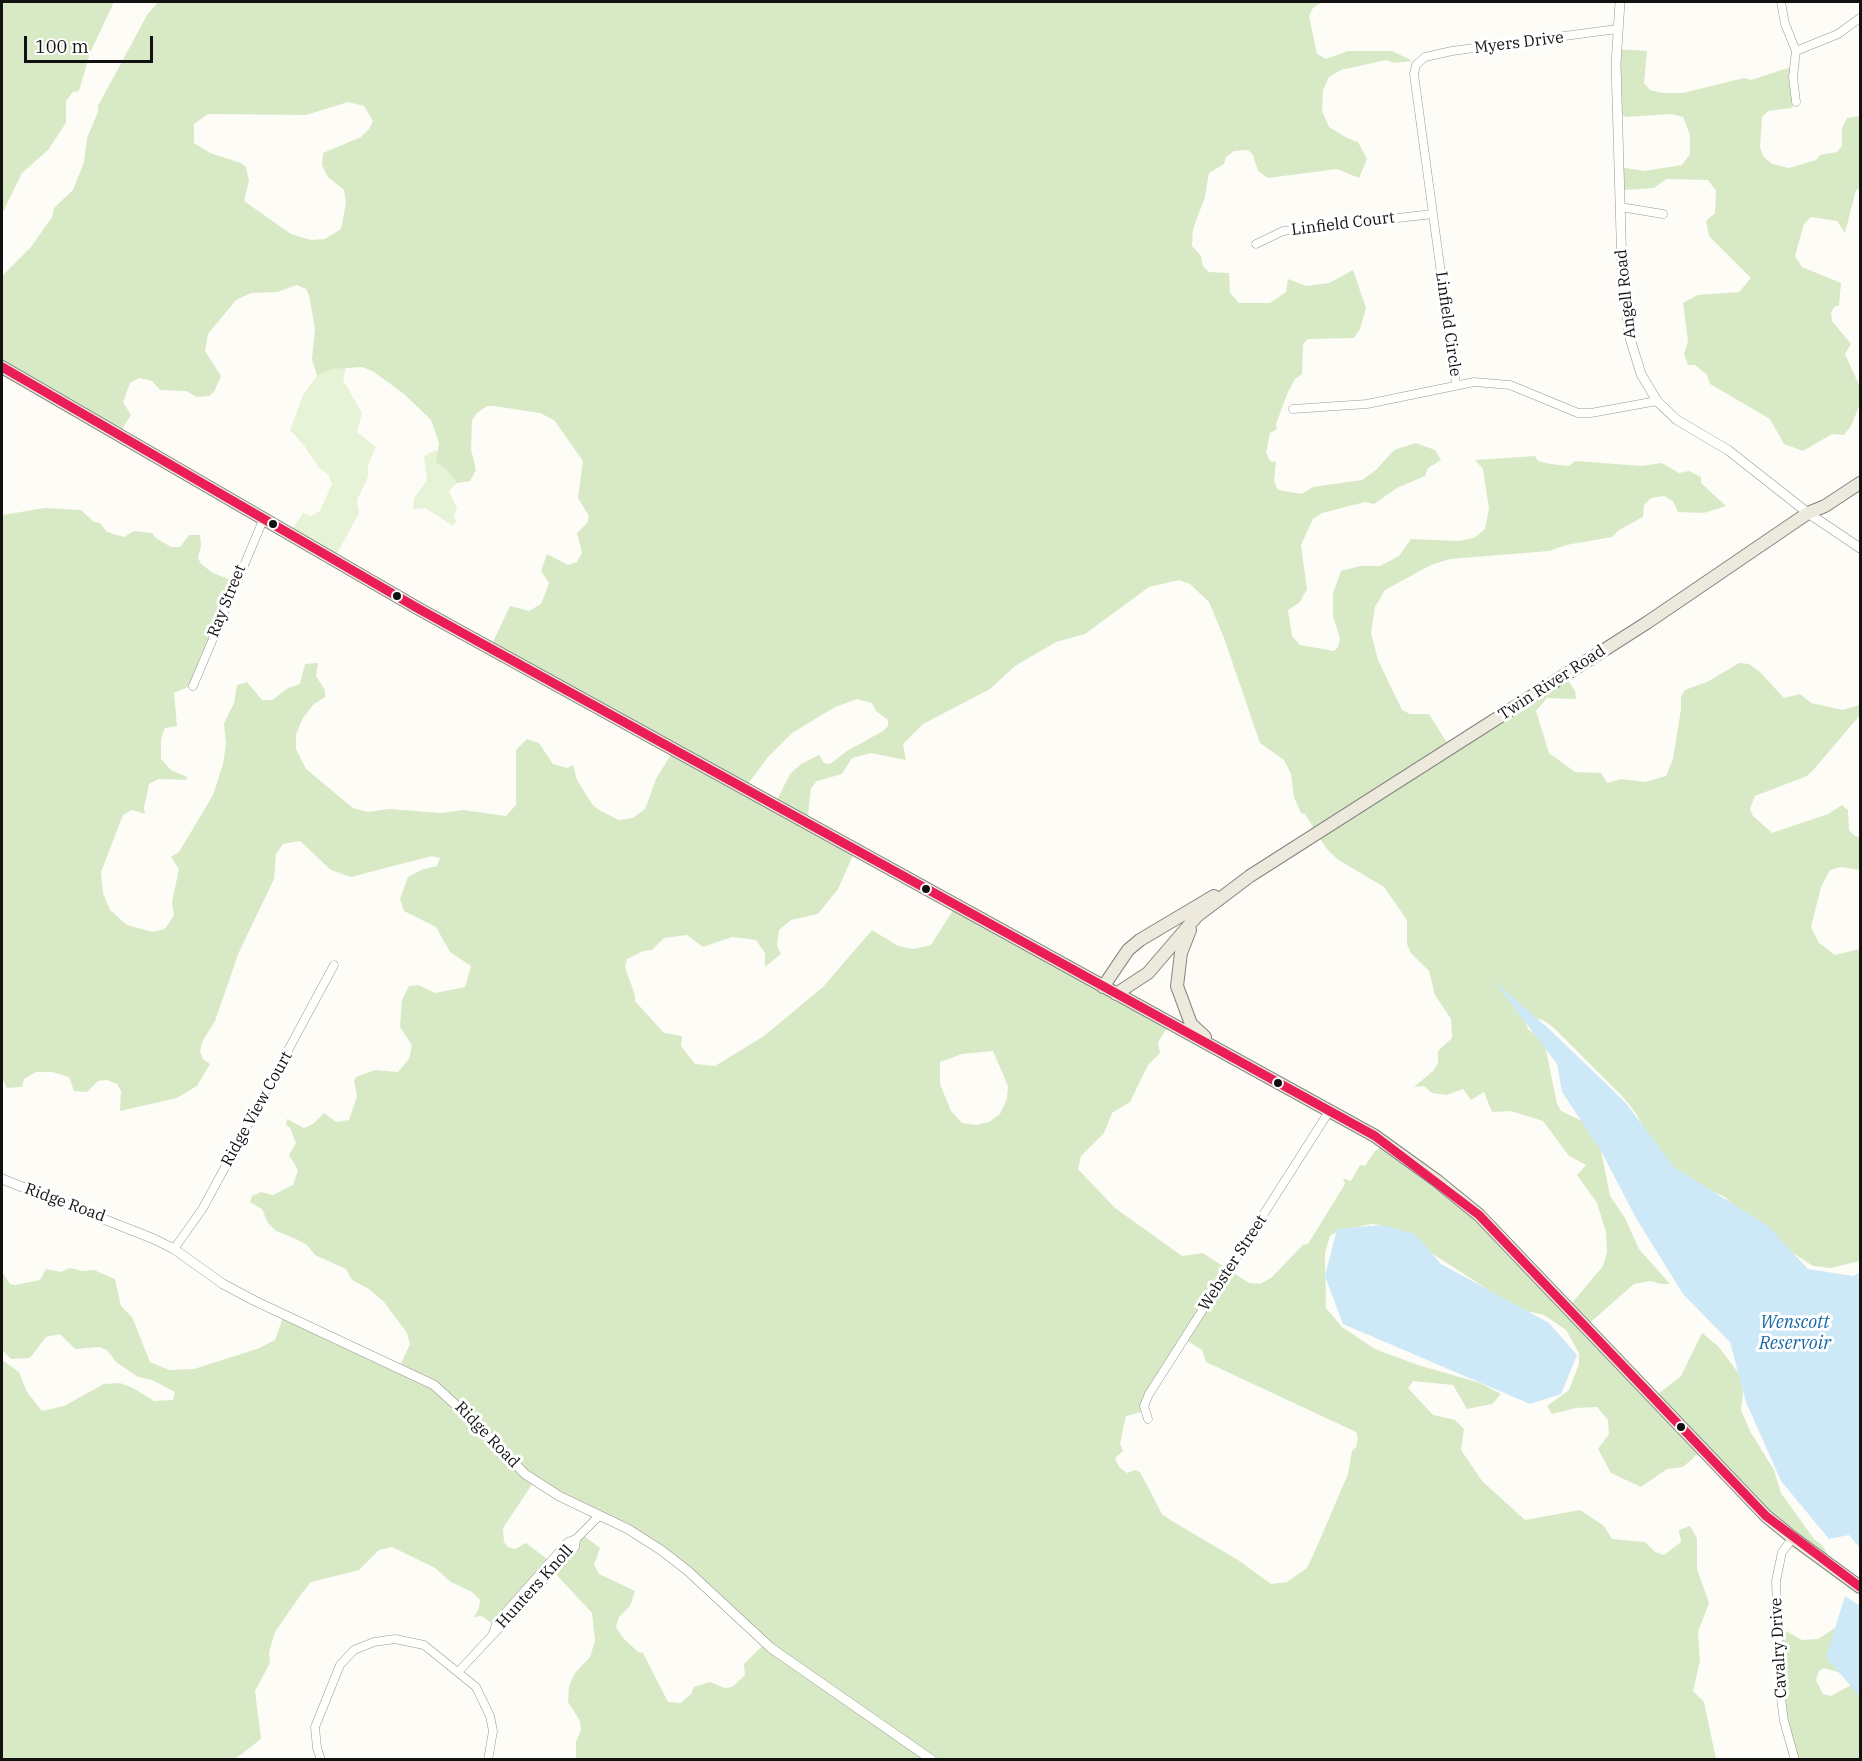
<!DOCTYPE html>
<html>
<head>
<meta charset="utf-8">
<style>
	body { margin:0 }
	#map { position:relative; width:1862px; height:1761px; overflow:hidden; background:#fdfcf7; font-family:"IBM Plex Serif",serif }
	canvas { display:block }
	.frame { position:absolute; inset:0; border:3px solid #111; pointer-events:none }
	.scale { position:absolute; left:24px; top:36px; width:129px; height:27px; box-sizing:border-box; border:3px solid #111; border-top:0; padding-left:8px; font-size:18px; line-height:21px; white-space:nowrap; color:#111; -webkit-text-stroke:4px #fff; paint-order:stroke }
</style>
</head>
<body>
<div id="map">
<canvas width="1862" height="1761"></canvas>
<div class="frame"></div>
<div class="scale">100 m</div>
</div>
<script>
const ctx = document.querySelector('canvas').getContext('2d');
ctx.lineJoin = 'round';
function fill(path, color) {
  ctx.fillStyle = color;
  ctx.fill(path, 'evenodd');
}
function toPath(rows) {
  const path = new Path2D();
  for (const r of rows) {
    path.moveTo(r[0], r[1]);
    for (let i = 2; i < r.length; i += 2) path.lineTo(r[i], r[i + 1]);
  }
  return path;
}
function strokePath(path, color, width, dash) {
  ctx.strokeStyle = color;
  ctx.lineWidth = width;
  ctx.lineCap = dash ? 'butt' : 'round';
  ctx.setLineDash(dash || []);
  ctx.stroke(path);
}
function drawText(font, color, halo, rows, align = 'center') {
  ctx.font = font + ' "IBM Plex Serif",serif';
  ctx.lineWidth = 6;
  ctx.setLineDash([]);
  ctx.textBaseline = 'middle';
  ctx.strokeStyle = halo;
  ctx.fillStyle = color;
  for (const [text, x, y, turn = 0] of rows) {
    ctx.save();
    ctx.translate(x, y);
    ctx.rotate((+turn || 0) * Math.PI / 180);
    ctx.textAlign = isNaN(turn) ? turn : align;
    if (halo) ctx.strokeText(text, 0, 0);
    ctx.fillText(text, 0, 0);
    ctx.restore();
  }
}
const green = toPath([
	[346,367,343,380,362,413,357,432,376,447,368,465,368,477,357,500,359,513,334,559,291,532,303,513,311,516,320,511,332,484,328,474,320,469,303,444,290,430,303,395,317,376,332,369],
	[437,450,441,466,447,470,457,483,449,491,457,508,454,515,456,521,453,526,425,508,413,509,414,498,427,480,424,456]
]);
const forest = toPath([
	[2,2,114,2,90,53,79,91,73,92,66,101,66,123,48,150,22,173,2,214],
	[158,2,1322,2,1313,8,1309,16,1317,54,1326,59,1348,51,1392,51,1413,61,1394,63,1386,60,1341,70,1329,77,1323,90,1322,111,1329,127,1347,138,1358,142,1367,159,1359,178,1337,169,1268,178,1258,171,1253,155,1248,150,1234,151,1226,157,1224,164,1209,173,1205,197,1193,229,1192,246,1201,256,1203,266,1209,272,1229,273,1230,293,1239,303,1270,303,1286,292,1288,279,1306,286,1329,283,1353,270,1366,308,1360,329,1354,338,1308,339,1303,344,1302,374,1295,379,1288,392,1276,424,1277,429,1270,433,1266,452,1270,461,1276,462,1274,481,1278,490,1302,494,1313,487,1362,480,1376,470,1394,450,1416,443,1435,450,1441,460,1428,468,1425,476,1397,488,1374,504,1365,502,1322,513,1313,519,1301,545,1307,589,1300,602,1288,610,1292,636,1300,645,1334,651,1338,647,1340,639,1333,616,1333,593,1341,571,1360,566,1380,566,1399,556,1411,539,1458,541,1474,538,1485,529,1489,509,1483,469,1475,460,1535,456,1538,461,1551,464,1569,466,1575,461,1642,466,1662,463,1679,473,1689,471,1701,477,1701,483,1726,506,1704,513,1678,512,1673,501,1664,496,1651,498,1644,505,1643,517,1619,530,1612,537,1566,545,1549,551,1450,559,1431,565,1385,590,1375,607,1371,633,1378,660,1402,710,1410,714,1429,714,1449,746,1566,677,1575,691,1576,699,1547,698,1536,711,1549,753,1575,772,1601,773,1607,783,1621,779,1645,782,1666,776,1673,759,1681,709,1681,697,1685,690,1709,681,1739,663,1749,664,1760,672,1784,698,1800,694,1811,703,1843,710,1860,705,1860,715,1815,768,1807,776,1755,796,1750,809,1753,816,1772,833,1828,814,1842,805,1848,810,1849,830,1855,836,1860,837,1860,870,1841,867,1830,870,1821,887,1811,927,1819,943,1835,955,1860,949,1860,1261,1830,1268,1813,1266,1793,1253,1765,1224,1739,1211,1725,1197,1699,1185,1684,1182,1652,1145,1637,1115,1624,1098,1554,1028,1543,1020,1523,1015,1528,1029,1542,1040,1546,1050,1557,1104,1561,1111,1582,1121,1600,1145,1610,1196,1625,1218,1639,1249,1670,1284,1661,1284,1650,1281,1634,1284,1585,1327,1653,1398,1681,1376,1702,1333,1718,1346,1740,1375,1743,1392,1741,1410,1751,1433,1774,1470,1781,1493,1814,1539,1823,1546,1834,1565,1699,1453,1683,1467,1667,1469,1641,1487,1611,1473,1598,1449,1609,1434,1608,1420,1597,1407,1576,1408,1552,1414,1547,1406,1569,1390,1579,1364,1579,1353,1566,1330,1544,1315,1518,1309,1416,1243,1380,1225,1372,1224,1338,1231,1330,1236,1325,1253,1326,1308,1342,1327,1375,1349,1418,1365,1480,1383,1501,1394,1492,1404,1467,1409,1453,1385,1413,1381,1408,1388,1433,1415,1455,1420,1464,1429,1461,1450,1482,1481,1525,1520,1580,1510,1604,1526,1612,1539,1645,1542,1655,1552,1664,1555,1681,1542,1679,1530,1690,1526,1697,1538,1697,1569,1709,1603,1698,1632,1700,1661,1693,1691,1704,1702,1716,1759,576,1759,576,1742,581,1730,580,1721,568,1702,569,1686,575,1673,590,1657,595,1641,592,1613,554,1572,499,1629,482,1616,474,1617,479,1608,480,1600,472,1592,451,1582,435,1568,392,1547,379,1550,359,1570,311,1582,302,1593,275,1632,269,1652,270,1663,255,1691,261,1739,235,1759,2,1759,2,1360,19,1372,27,1392,42,1411,64,1406,104,1384,120,1383,133,1388,154,1401,173,1400,175,1392,152,1380,138,1377,116,1362,107,1350,99,1347,75,1349,60,1334,46,1337,30,1358,11,1359,2,1350,2,1272,10,1284,15,1285,40,1280,46,1269,61,1272,70,1268,82,1271,94,1270,115,1279,121,1306,132,1317,150,1362,169,1370,194,1369,257,1349,275,1340,283,1317,399,1368,410,1344,407,1333,384,1302,369,1289,352,1280,346,1269,315,1255,307,1245,296,1239,276,1231,268,1223,262,1209,250,1202,252,1196,261,1192,273,1195,293,1185,298,1170,289,1155,296,1143,290,1128,286,1125,287,1119,304,1128,313,1124,324,1113,336,1122,349,1120,357,1096,354,1081,356,1077,375,1070,398,1072,409,1059,412,1045,400,1027,402,1000,409,986,418,985,435,993,465,987,471,966,450,952,436,927,404,911,400,899,408,877,421,870,437,866,440,858,432,856,351,877,331,870,300,841,283,844,276,854,274,879,239,952,215,1021,202,1042,200,1051,203,1059,210,1064,197,1086,177,1098,120,1111,121,1091,117,1084,107,1080,98,1081,87,1092,74,1091,69,1077,52,1072,36,1072,24,1079,22,1087,7,1088,2,1078,2,515,45,508,81,510,94,522,100,523,107,532,124,537,134,531,152,533,156,538,171,547,180,547,189,535,200,535,201,545,198,558,201,564,213,573,234,581,193,685,174,693,177,726,165,728,161,739,161,759,171,770,187,777,187,780,159,779,149,784,144,808,145,814,132,810,123,815,101,872,103,893,110,910,127,925,153,932,165,929,174,915,172,902,179,869,171,857,179,852,213,795,223,764,226,744,224,723,234,703,237,685,247,682,262,700,272,700,288,688,300,684,305,664,318,663,316,676,325,690,325,697,313,705,303,718,296,734,296,749,306,769,353,808,368,812,389,809,441,813,463,810,506,816,516,805,516,750,527,739,539,743,553,764,567,768,573,765,577,780,592,804,599,810,619,820,633,818,645,809,656,779,673,751,491,646,510,606,529,611,541,604,549,583,541,571,547,554,568,565,577,562,582,553,577,533,587,523,589,516,578,498,583,461,554,420,540,413,494,406,487,406,477,413,472,420,471,449,476,470,470,481,457,483,447,470,436,462,439,443,431,420,404,394,374,372,362,367,332,369,317,376,312,359,315,329,309,295,306,289,297,285,277,292,251,293,236,300,208,334,205,351,221,376,214,392,209,396,197,397,186,391,160,390,152,381,139,378,130,383,123,402,131,415,119,434,2,371,2,276,31,247,52,217,54,208,73,190,84,162,87,138,98,112,98,106,147,15],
	[348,102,364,106,373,121,369,129,361,137,323,153,322,165,328,177,344,190,346,203,341,229,325,239,311,240,291,234,244,201,249,181,246,167,241,163,210,153,194,143,194,124,208,114,306,115],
	[1179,580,1190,584,1209,602,1224,638,1260,743,1284,760,1291,774,1294,797,1301,813,1305,814,1326,848,1337,859,1384,887,1407,920,1407,944,1411,953,1429,971,1435,995,1451,1019,1452,1038,1438,1051,1438,1063,1433,1071,1414,1087,1424,1086,1432,1093,1447,1095,1463,1089,1471,1100,1484,1092,1492,1112,1511,1111,1543,1121,1569,1156,1586,1165,1577,1175,1597,1203,1606,1232,1607,1252,1603,1266,1572,1303,1567,1305,1477,1215,1384,1145,1375,1151,1365,1166,1360,1165,1351,1181,1343,1178,1345,1184,1308,1244,1303,1245,1271,1278,1260,1284,1249,1283,1203,1253,1182,1256,1115,1208,1078,1169,1081,1156,1104,1133,1112,1113,1130,1102,1148,1065,1160,1053,1158,1042,1169,1025,955,907,931,945,913,949,898,946,872,930,823,987,764,1036,715,1066,695,1064,681,1046,682,1036,664,1033,635,1001,635,995,625,967,627,959,643,951,652,950,664,938,687,935,703,947,732,937,756,940,765,953,765,967,781,954,777,946,779,930,791,920,818,914,838,889,855,851,807,823,811,788,817,781,842,774,852,758,871,753,906,760,903,744,923,724,990,689,1015,666,1056,642,1085,634,1149,587],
	[857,699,872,703,876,711,888,720,888,726,883,731,847,751,830,764,824,763,819,755,801,764,790,774,775,804,745,788,768,757,792,733,835,707],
	[993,1051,1008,1086,1007,1099,1000,1114,989,1122,976,1125,962,1123,951,1111,940,1084,940,1062,962,1054],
	[1184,1339,1202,1350,1206,1362,1356,1432,1358,1438,1356,1447,1352,1451,1348,1474,1315,1551,1307,1568,1287,1582,1271,1584,1238,1560,1172,1521,1162,1514,1140,1472,1135,1470,1127,1473,1119,1467,1115,1458,1123,1451,1120,1443,1126,1416,1145,1411,1151,1389],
	[533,1483,633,1536,690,1576,764,1644,744,1664,745,1675,732,1687,725,1688,710,1682,694,1687,691,1694,681,1703,668,1702,643,1653,638,1652,623,1638,616,1627,619,1617,630,1606,635,1591,599,1574,594,1565,600,1548,583,1535,555,1565,526,1543,515,1549,508,1547,504,1542,503,1528],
	[1617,49,1647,51,1644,83,1650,90,1662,93,1683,93,1744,78,1751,80,1791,67,1796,100,1792,108,1768,111,1762,117,1760,147,1763,156,1772,164,1789,168,1816,160,1820,155,1837,152,1842,146,1842,128,1847,118,1860,116,1860,189,1856,190,1845,233,1837,221,1811,217,1804,224,1795,256,1802,267,1841,283,1839,306,1835,306,1831,312,1832,321,1851,344,1845,354,1860,387,1860,404,1851,426,1844,435,1832,434,1803,451,1784,444,1770,419,1710,384,1707,375,1695,365,1688,365,1684,354,1688,342,1683,303,1698,295,1739,292,1751,278,1709,236,1706,221,1715,213,1716,191,1708,180,1666,179,1654,188,1624,190,1620,167,1644,171,1682,165,1690,154,1690,135,1683,117,1671,114,1626,117,1618,112],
	[1841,1624,1841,1673,1824,1668,1819,1671,1816,1680,1823,1694,1831,1696,1860,1680,1860,1759,1793,1759,1781,1720,1775,1633,1786,1631,1802,1640,1818,1639]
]);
const water = toPath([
	[1493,980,1548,1028,1625,1102,1674,1167,1768,1226,1808,1269,1853,1276,1860,1272,1860,1548,1849,1535,1829,1539,1781,1481,1746,1402,1730,1342,1683,1294,1636,1218,1600,1149,1562,1092,1557,1064],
	[1381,1225,1415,1234,1441,1264,1549,1323,1577,1355,1561,1394,1530,1404,1343,1324,1325,1276,1337,1229],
	[1845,1596,1860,1606,1860,1697,1826,1657]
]);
const minor = toPath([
	[1781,2,1785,24,1796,51],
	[1796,102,1793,77,1796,51,1838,34,1860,18],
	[1620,207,1663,214],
	[1256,244,1283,231,1433,214],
	[1456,384,1414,74,1416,65,1425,57,1452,51,1617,29],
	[1293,409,1367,404,1474,382,1510,385,1578,413,1591,413,1657,401],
	[193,686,264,518],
	[174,1249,203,1208,334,965],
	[1148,1419,1144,1406,1149,1394,1330,1110],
	[1793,1538,1782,1552,1776,1581,1780,1691,1784,1721,1795,1760],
	[493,1633,497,1622,568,1542,576,1539,599,1516],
	[458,1672,575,1547,576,1539],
	[321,1760,317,1748,315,1727,340,1665,354,1650,374,1642,395,1639,424,1645,476,1687,490,1716,493,1731,488,1760]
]);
const tertiary = toPath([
	[1620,2,1616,64,1622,269,1629,335,1641,374,1657,401,1677,420,1728,450,1808,513,1860,548],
	[2,1179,154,1239,174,1249,223,1284,255,1301,434,1385,482,1429,525,1474,559,1496,628,1529,661,1550,688,1571,771,1648,932,1760]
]);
const primary = toPath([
	[2,367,419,609,1375,1136,1436,1180,1479,1215,1766,1516,1793,1538,1860,1587],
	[1190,930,1181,953,1177,986,1191,1024,1205,1037],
	[1103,987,1128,950,1140,940,1214,896],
	[1116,994,1148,973,1197,916,1250,876,1648,622,1808,513,1825,506,1860,483]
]);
const bus1 = toPath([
	[2,367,419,609,1375,1136,1479,1215,1766,1516,1860,1587]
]);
const markers = [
	[273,524,5,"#111"],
	[397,596,5,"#111"],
	[926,889,5,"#111"],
	[1278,1083,5,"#111"],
	[1681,1427,5,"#111"]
];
const streetNames = [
	["Myers Drive",1519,43,-7],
	["Linfield Court",1343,224,-7],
	["Angell Road",1626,294,-96],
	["Linfield Circle",1448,324,82],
	["Ray Street",227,601,-68],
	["Twin River Road",1552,683,-33],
	["Ridge View Court",257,1109,-61],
	["Ridge Road",65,1203,20],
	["Webster Street",1233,1263,-57],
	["Ridge Road",487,1435,46],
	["Hunters Knoll",535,1587,-48],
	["Cavalry Drive",1779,1648,-93]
];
const waterNames = [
	["Wenscott",1795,1323],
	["Reservoir",1795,1344]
];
fill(green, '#e7f3d7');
fill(forest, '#d8eac5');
fill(water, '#cde8f7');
strokePath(minor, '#979795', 9);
strokePath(tertiary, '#979795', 10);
strokePath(primary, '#858482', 14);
strokePath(minor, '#fffffe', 8);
strokePath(tertiary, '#fffffe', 9);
strokePath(primary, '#ede9dc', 12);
strokePath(bus1, '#ea1d57', 9);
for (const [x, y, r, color] of markers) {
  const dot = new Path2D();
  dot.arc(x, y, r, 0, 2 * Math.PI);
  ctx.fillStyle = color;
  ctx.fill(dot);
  strokePath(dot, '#fff', 2);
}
drawText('16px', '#111', '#fff', streetNames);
drawText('italic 18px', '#1768a6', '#fff', waterNames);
</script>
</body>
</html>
